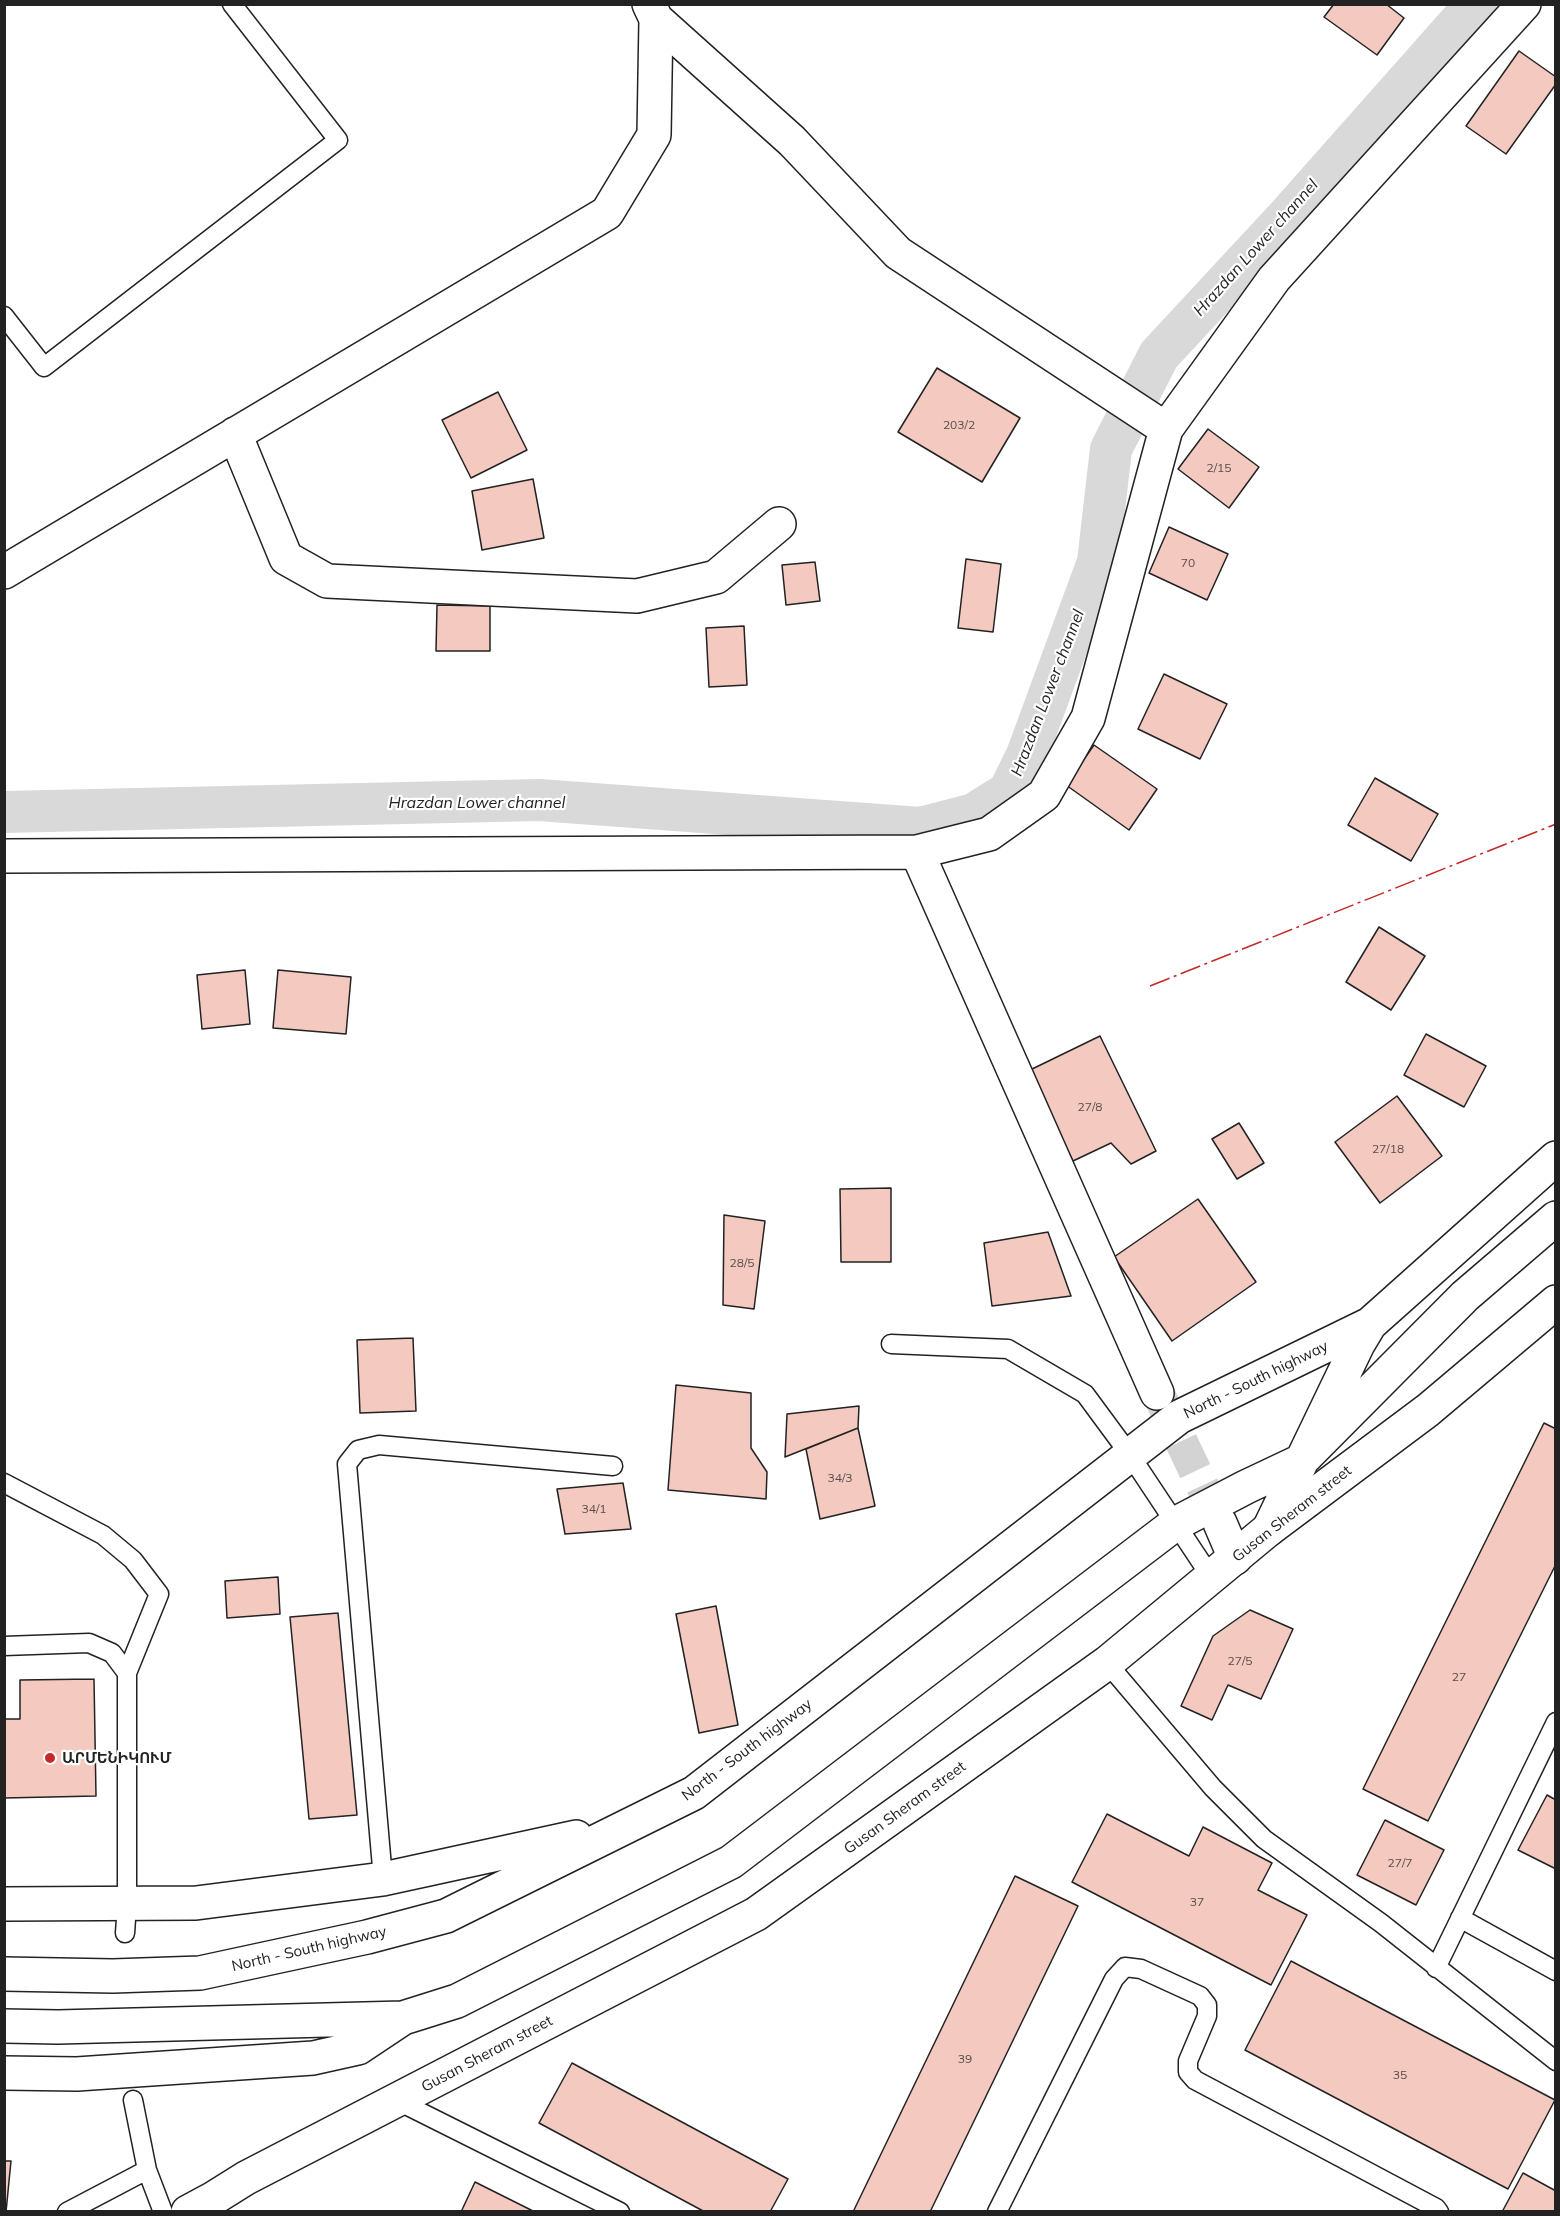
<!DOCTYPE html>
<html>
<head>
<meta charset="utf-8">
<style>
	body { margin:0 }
	#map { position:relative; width:1560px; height:2216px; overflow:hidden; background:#fff; font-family:Mulish,sans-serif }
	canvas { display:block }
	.frame { position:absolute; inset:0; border:6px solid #222; pointer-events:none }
</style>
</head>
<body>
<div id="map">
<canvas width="1560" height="2216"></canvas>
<div class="frame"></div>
</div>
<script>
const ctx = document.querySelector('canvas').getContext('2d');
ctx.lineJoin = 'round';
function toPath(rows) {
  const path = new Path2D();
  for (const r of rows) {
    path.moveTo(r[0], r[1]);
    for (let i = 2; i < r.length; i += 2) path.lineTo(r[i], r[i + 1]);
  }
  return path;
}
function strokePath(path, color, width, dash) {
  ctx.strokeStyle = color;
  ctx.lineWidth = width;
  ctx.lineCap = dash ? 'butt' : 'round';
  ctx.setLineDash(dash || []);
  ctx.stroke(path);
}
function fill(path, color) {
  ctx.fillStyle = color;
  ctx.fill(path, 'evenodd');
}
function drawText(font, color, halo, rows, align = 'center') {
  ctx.font = font + ' Mulish,"Noto Sans Armenian",sans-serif';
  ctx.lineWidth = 4.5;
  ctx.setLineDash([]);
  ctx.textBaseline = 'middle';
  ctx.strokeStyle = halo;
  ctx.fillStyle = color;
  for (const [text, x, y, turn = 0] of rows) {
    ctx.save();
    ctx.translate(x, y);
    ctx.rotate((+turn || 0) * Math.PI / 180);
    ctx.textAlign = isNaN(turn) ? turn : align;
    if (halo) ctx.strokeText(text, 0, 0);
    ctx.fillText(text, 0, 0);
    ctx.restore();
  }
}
const canal = toPath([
	[4,812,539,800,920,828,974,814,1009,792,1027,755,1098,562,1111,449,1159,355,1289,215,1476,4]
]);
const building = toPath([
	[1334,4,1386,4,1404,18,1377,55,1324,17,1334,4],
	[1519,51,1556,77,1556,84,1506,154,1466,126,1519,51],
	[937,368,1020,418,982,482,898,432,937,368],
	[498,392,527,450,471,478,442,420,498,392],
	[1208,429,1259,467,1229,508,1178,469,1208,429],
	[533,479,544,538,482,550,472,491,533,479],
	[1169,527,1228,554,1207,600,1149,573,1169,527],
	[966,559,1001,564,993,632,958,628,966,559],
	[815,562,820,601,786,605,782,565,815,562],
	[437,605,490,606,490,651,436,651,437,605],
	[744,626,747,685,709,687,706,628,744,626],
	[1164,674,1227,704,1200,759,1138,729,1164,674],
	[1094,745,1157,789,1129,830,1066,785,1094,745],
	[1375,778,1438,814,1411,861,1348,825,1375,778],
	[1379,927,1425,956,1391,1010,1346,982,1379,927],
	[245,970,250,1024,202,1029,197,975,245,970],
	[278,970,351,977,346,1034,273,1028,278,970],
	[1426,1034,1486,1066,1464,1107,1404,1075,1426,1034],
	[1100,1036,1156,1151,1131,1164,1111,1143,1073,1161,1028,1071,1100,1036],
	[1397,1096,1442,1156,1380,1203,1335,1142,1397,1096],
	[1239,1123,1264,1163,1237,1179,1212,1139,1239,1123],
	[891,1188,891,1262,841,1262,840,1189,891,1188],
	[1198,1199,1256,1282,1172,1341,1114,1257,1198,1199],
	[724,1215,765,1221,754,1309,723,1305,724,1215],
	[1048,1232,1071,1296,992,1306,984,1243,1048,1232],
	[413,1338,416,1411,360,1413,357,1340,413,1338],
	[676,1385,751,1393,751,1448,767,1472,766,1499,668,1490,676,1385],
	[859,1406,858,1428,785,1457,787,1414,859,1406],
	[1544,1423,1556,1429,1556,1564,1428,1821,1363,1789,1544,1423],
	[858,1428,875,1506,820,1519,806,1449,858,1428],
	[623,1483,631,1529,565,1534,557,1489,623,1483],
	[278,1577,280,1614,227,1618,225,1581,278,1577],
	[716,1606,738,1725,699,1733,676,1614,716,1606],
	[1250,1610,1293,1629,1261,1699,1228,1685,1212,1720,1181,1706,1213,1636,1250,1610],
	[338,1613,357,1815,309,1819,290,1617,338,1613],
	[94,1679,96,1796,4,1798,4,1719,20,1719,20,1680,94,1679],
	[1547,1795,1556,1800,1556,1869,1518,1850,1547,1795],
	[1107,1814,1189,1856,1203,1827,1272,1863,1258,1890,1307,1915,1271,1985,1072,1882,1107,1814],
	[1385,1820,1444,1850,1416,1905,1357,1875,1385,1820],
	[1015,1876,1078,1906,930,2212,853,2212,1015,1876],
	[1291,1961,1555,2100,1508,2189,1245,2050,1291,1961],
	[572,2063,788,2179,770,2212,705,2212,539,2123,572,2063],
	[4,2161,11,2161,6,2212,4,2212,4,2161],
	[1523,2173,1556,2191,1556,2212,1502,2212,1523,2173],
	[475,2182,535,2212,461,2212,475,2182]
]);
const minorTunnel = toPath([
	[1160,1397,1220,1523]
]);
const service = toPath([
	[4,316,44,367,338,140,232,4],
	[891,1344,1008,1349,1085,1394,1130,1455,1211,1577],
	[4,1483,103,1535,133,1560,159,1594,127,1673],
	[4,1646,89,1643,112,1653,127,1673,127,1905,125,1933],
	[1107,1663,1213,1788,1264,1839,1381,1923,1556,2061],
	[383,1879,347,1464,358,1450,379,1445,613,1466],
	[1460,1918,1556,1971],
	[1436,1968,1556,1722],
	[133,2100,147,2170,163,2212],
	[398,2101,620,2212],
	[67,2212,147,2170],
	[997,2212,1114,1979,1125,1967,1141,1969,1200,1996,1207,2005,1207,2016,1188,2061,1188,2072,1195,2080,1436,2208,1439,2212]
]);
const minor = toPath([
	[1166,429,1274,279,1524,4],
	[235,434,286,558,327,581,637,596,716,577,779,524],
	[4,572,607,213,654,135,656,19],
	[917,852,1157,1393],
	[4,856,917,852,989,834,1044,795,1088,718,1166,429,898,253,792,141,656,19,649,4],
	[1220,1523,1235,1558]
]);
const secondary = toPath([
	[188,2212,214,2198,246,2178,756,1914,1107,1663,1269,1529,1428,1410,1556,1302]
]);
const trunk = toPath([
	[1269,1529,1358,1344,1370,1324,1556,1158],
	[4,1904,196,1903,383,1879,576,1837],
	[4,1974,113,1976,200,1973,367,1937,446,1916,694,1793,1179,1417,1370,1324],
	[4,2026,58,2027,403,2018,457,2001,731,1862,1175,1524,1246,1487,1301,1461,1465,1296,1556,1218],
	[4,2073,77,2074,313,2058,358,2048,403,2018]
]);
const power = toPath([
	[1150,986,1556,824]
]);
const markers = [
	[50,1758,6,"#c62828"]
];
const numberNames = [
	["203/2",959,425],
	["2/15",1219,468],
	["70",1188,563],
	["27/8",1090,1107],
	["27/18",1388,1149],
	["28/5",742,1263],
	["34/3",840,1478],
	["34/1",594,1509],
	["27/5",1240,1661],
	["27",1459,1677],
	["27/7",1400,1863],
	["37",1197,1902],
	["39",965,2059],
	["35",1400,2075]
];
const streetNames = [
	["North - South highway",1256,1380,-26],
	["Gusan Sheram street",1292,1514,-38],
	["North - South highway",747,1750,-37],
	["Gusan Sheram street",905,1808,-36],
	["North - South highway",309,1949,-13],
	["Gusan Sheram street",487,2054,-28]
];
const poiNames = [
	["ԱՐՄԵՆԻԿՈՒՄ",62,1758]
];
const waterNames = [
	["Hrazdan Lower channel",1256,248,-48],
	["Hrazdan Lower channel",1048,693,-69],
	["Hrazdan Lower channel",477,803]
];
strokePath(canal, '#d9d9d9', 42);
fill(building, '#f3c9c0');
strokePath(building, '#222', 1.5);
strokePath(minorTunnel, '#d3d3d3', 33, [33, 16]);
strokePath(service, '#222', 21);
strokePath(minor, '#222', 36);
strokePath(secondary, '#222', 36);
strokePath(trunk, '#222', 36);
strokePath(service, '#fff', 18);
strokePath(minor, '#fff', 33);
strokePath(secondary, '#fff', 33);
strokePath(trunk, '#fff', 33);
strokePath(power, '#c62828', 1.5, [21, 4.5, 3, 4.5]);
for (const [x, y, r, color] of markers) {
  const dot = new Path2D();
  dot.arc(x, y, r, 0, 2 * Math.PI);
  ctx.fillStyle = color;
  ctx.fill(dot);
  strokePath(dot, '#fff', 2);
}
drawText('12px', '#564c4a', null, numberNames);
drawText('15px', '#222', '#fff', streetNames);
drawText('bold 15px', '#222', '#fff', poiNames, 'left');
drawText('italic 16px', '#222', '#fff', waterNames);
</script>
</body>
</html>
